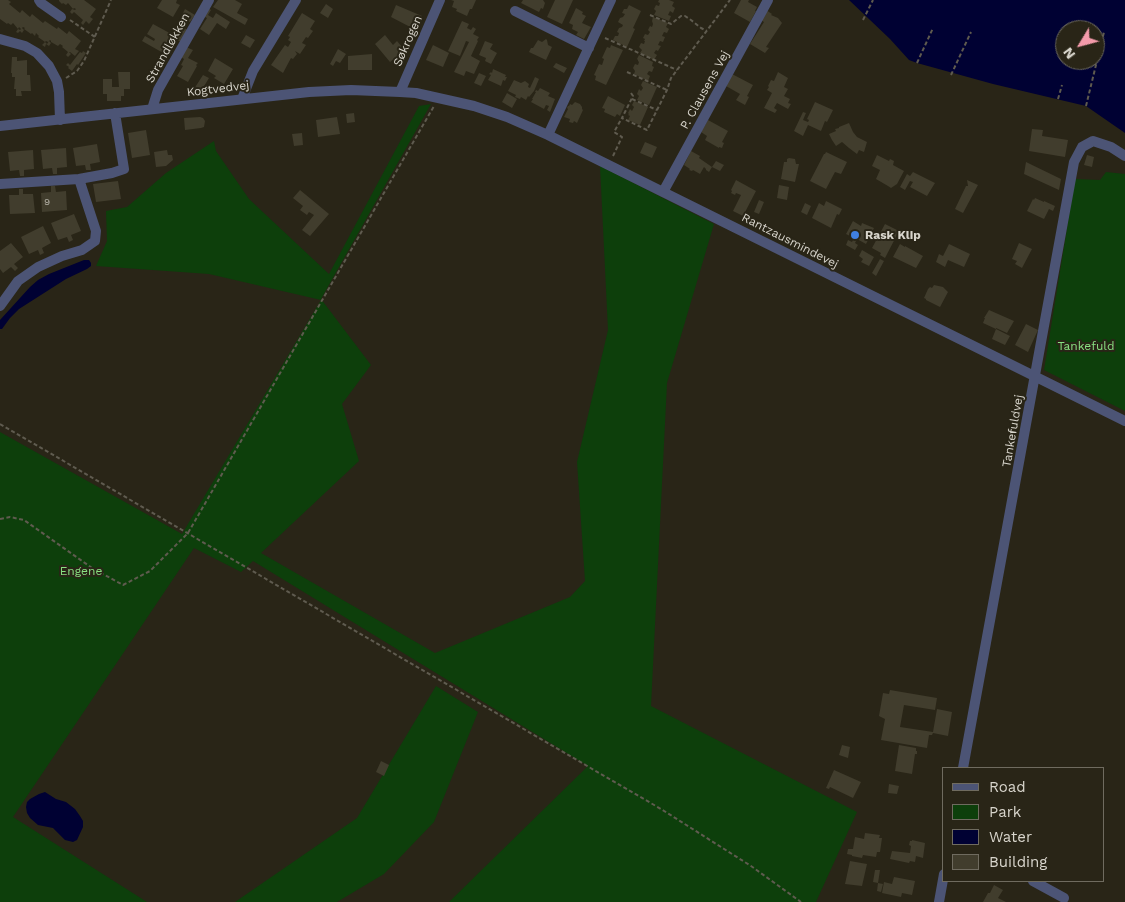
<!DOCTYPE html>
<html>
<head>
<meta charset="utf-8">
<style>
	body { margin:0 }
	#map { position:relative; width:1125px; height:902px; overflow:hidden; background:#292517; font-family:"Work Sans",sans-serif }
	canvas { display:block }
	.legend { position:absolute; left:942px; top:767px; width:162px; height:115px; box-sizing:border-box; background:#292517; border:1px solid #6f6b5f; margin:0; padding:6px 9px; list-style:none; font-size:15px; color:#d8d5cc }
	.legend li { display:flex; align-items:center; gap:10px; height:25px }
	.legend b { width:25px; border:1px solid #6f6b5f }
	.north { position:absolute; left:1055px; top:20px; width:50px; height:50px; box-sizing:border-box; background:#292517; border:1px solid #6f6b5f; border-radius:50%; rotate:233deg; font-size:14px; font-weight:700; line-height:20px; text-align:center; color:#d8d5cc }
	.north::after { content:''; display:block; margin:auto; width:18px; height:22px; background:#f39aaa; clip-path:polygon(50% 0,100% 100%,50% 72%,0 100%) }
</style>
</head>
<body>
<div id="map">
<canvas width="1125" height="902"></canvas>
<ul class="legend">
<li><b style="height:6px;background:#4c5475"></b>Road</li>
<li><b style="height:14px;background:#0d3f0b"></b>Park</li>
<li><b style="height:14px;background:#000133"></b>Water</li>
<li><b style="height:14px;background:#413d2d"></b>Building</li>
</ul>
<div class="north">N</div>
</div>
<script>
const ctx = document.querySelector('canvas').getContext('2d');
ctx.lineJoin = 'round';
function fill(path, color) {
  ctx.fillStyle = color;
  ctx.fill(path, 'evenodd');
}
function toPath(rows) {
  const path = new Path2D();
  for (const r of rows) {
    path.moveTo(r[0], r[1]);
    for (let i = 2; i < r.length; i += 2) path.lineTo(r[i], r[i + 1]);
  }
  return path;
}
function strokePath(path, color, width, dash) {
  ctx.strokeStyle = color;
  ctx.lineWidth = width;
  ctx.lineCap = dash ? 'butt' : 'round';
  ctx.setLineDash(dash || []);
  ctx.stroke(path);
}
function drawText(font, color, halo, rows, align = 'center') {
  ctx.font = font + ' "Work Sans",sans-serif';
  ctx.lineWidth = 4;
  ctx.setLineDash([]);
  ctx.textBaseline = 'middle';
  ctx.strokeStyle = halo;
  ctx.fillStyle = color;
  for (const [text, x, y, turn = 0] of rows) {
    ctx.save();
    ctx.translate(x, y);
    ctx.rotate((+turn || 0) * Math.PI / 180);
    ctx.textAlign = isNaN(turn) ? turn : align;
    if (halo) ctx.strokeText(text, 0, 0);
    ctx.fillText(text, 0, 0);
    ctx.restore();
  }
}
const green = toPath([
	[431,104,321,299,371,365,342,404,359,461,261,553,435,653,570,597,585,581,577,462,608,330,600,166,714,224,667,383,651,706,857,812,816,902,449,902,588,766,253,561,241,572,194,548,13,817,147,902,0,902,0,432,182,534,321,300,209,274,96,266,107,241,106,211,127,207,166,173,214,141,216,151,249,199,329,274,419,106],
	[1106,172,1125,174,1125,411,1044,370,1075,179,1100,180],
	[436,686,478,712,434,822,384,874,337,902,235,902,357,818]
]);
const water = toPath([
	[849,0,1125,0,1125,133,1086,106,993,84,917,63,909,60,890,39],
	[1065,30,1095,30,1095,60,1065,60],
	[84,260,89,260,91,263,91,266,87,269,66,279,19,309,10,318,2,329,0,329,0,320,30,287,38,280,49,274],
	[45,792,56,799,66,802,75,809,80,816,83,821,83,827,77,840,73,842,65,840,53,828,38,825,30,818,27,813,26,807,27,802,30,799,39,794]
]);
const building = toPath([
	[0,0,8,0,11,2,9,4,20,13,22,10,30,17,32,14,43,23,45,21,57,29,58,27,67,34,69,31,81,41,75,49,79,51,75,56,70,52,69,52,71,54,68,57,66,55,68,52,62,47,63,46,60,44,58,46,51,42,51,41,50,40,49,41,51,43,49,46,46,44,45,47,42,45,45,42,47,44,49,41,48,42,46,41,45,42,38,37,39,36,36,33,35,36,32,33,31,34,24,29,25,28,23,27,22,28,24,30,22,33,20,31,18,33,16,32,18,29,20,30,21,29,19,27,18,29,13,23,11,25,8,23,7,24,0,19],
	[59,0,84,0,96,9,90,17,93,19,89,24,86,21,83,25,81,23,83,20,74,12,72,14,70,12,72,9,75,10,76,9,74,8,73,9,68,3,66,5,63,3,62,4,59,1],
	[162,0,177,0,176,3,180,5,173,17,157,8],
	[218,0,235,0,242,4,237,13,248,19,245,25,213,7],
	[451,0,476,0,472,9,470,9,467,16,456,11,457,9,452,7,454,1],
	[523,0,543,0,545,3,543,9,541,8,539,12,521,3],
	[555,0,573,0,562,24,547,17],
	[659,0,669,0,674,2,672,6,675,8,673,13,670,11,668,15,671,16,669,21,654,15,656,11,654,9,656,5,659,6,660,3,658,2],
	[741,0,749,0,748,2,757,7,755,11,756,11,750,22,734,13],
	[326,4,333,9,328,18,320,13],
	[396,5,422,16,416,30,391,17],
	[629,5,641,11,633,28,635,29,627,47,613,40,615,36,618,36,619,33,617,32,619,28,622,27,623,25,618,22,620,18,623,17,625,14,622,13,624,9,627,9],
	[208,8,211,10,208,15,213,18,216,13,230,22,226,29,217,23,209,35,200,29,207,18,203,16],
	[576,8,583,12,582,14,586,16,582,23,591,27,584,39,576,35,578,32,572,29,573,25,569,23],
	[185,9,195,15,190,22,181,17],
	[766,10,772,14,771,15,778,18,782,23,766,47,769,48,765,53,750,44,764,22,759,19],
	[302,13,315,21,310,29,313,31,308,38,306,37,302,43,306,45,300,54,295,51,297,54,293,59,291,58,283,73,271,65,285,45,288,47,291,42,288,40,290,37,288,36],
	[653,17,668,23,666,27,669,29,667,33,664,32,662,36,665,37,663,42,660,41,658,45,661,46,658,51,656,50,654,53,657,55,654,60,640,53,642,50,639,47,641,43,644,44,645,41,644,41,645,39,643,38,645,34,648,35,650,32,648,30,650,26,652,27,653,24,652,21],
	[462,21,469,24,467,28,471,30,473,27,476,29,473,34,479,37,477,40,478,41,471,56,480,61,474,74,466,71,464,76,454,72,469,42,466,41,460,56,448,51],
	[153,24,175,36,165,54,142,41,145,36,154,41,155,39,147,34],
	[182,27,188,30,181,42,175,39],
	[246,35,255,40,250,48,241,43],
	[385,35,393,45,397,41,407,53,402,57,400,54,390,62,375,44],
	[546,39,547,40,548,45,552,47,546,60,529,52,531,48,533,48,538,40,542,42],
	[485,41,493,44,490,49,497,53,491,64,485,61,486,58,479,55],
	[433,45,449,53,443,67,426,60],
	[611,45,623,50,606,85,595,80,596,76,594,75,599,64,602,65,604,59,602,58,607,47,610,48],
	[186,47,193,50,188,58,198,63,196,65,197,66,188,82,177,76,183,66,181,65,184,59,181,57],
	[338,49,346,54,340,63,336,61,333,66,330,64],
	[83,51,86,53,78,65,77,64,72,71,68,68,69,67,66,65,68,63,70,65,80,52,82,53],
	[372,54,372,70,348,70,348,56],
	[639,55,653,62,652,66,654,67,652,72,649,71,647,74,650,76,648,81,634,74,635,71,633,68,635,64,638,65,639,62,638,61,638,60,637,59],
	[12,57,17,57,17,61,27,60,27,75,30,75,31,91,21,91,22,96,16,96,16,89,14,89,15,77,12,77,12,73,11,73],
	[215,58,233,69,224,84,214,78,216,76,208,71],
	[556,63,567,68,564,73,553,67],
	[493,69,506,75,505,77,507,77,505,81,503,80,501,86,488,80,491,75,489,74,491,72,492,73],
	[118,72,130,72,130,89,124,89,124,96,121,96,121,101,107,101,107,94,103,94,103,79,112,79,112,87,119,87],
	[778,72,788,78,784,87,788,89,784,96,790,99,788,103,791,104,788,109,777,103,774,108,777,110,775,113,764,108,772,93,767,90,769,87,768,86,771,80,774,81],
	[479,73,486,76,481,86,474,83],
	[732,74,753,85,747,96,749,97,745,105,736,100,740,94,726,86],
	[203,75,209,78,200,93,194,89],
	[535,77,539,79,534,91,529,97,528,96,526,100,521,97,520,99,515,97,516,95,508,91,514,80,521,83,525,81,529,84,528,87,530,88],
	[643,81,657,87,649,105,637,100,639,96,637,94,639,89,641,91,643,88,641,85],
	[540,88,550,93,548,96,555,99,550,112,547,110,549,106,546,105,544,109,531,102,533,99,532,99,536,92,535,92,536,90,538,91],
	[507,93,517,99,512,108,502,102],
	[608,96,625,105,620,116,617,114,615,117,604,112,605,109,602,108],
	[634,101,648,107,640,125,628,120,630,116,628,115,629,114,628,113,630,109,632,111,634,107,632,105],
	[575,102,580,104,582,107,582,109,583,110,577,123,574,121,573,123,569,122,570,119,564,117,568,109,567,108,568,106,569,106,570,104,572,105],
	[815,102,833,110,827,122,825,121,821,131,808,125,803,136,794,131,803,112,806,113,803,120,808,122,809,120,807,119],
	[354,113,355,122,347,123,346,114],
	[200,117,203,118,205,121,204,127,201,128,185,130,184,118],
	[337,117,340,134,318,137,316,120],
	[708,120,728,131,722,142,724,143,722,148,719,147,719,148,705,140,707,136,701,132],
	[849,123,853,132,857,137,867,142,864,152,859,150,857,154,849,148,842,142,836,146,832,140,829,134,836,131,835,129,839,128,839,127],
	[1032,129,1043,130,1042,136,1068,140,1065,157,1029,151],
	[146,130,150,155,132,158,128,133],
	[302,133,303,145,294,146,292,134],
	[645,142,657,147,652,158,640,153],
	[97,144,100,162,90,164,91,170,86,170,85,165,76,166,73,148],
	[66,148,67,167,57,168,57,174,53,174,52,168,43,169,41,150],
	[33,150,34,169,24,170,24,176,20,176,19,170,10,171,8,152],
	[167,150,168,155,172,155,173,160,166,166,156,167,154,152],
	[691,151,700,156,699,158,712,167,709,172,706,170,706,169,704,167,700,174,693,170,692,171,689,170,690,169,684,165],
	[826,152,847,162,841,174,835,172,826,189,810,181,824,154,825,154],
	[877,155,889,161,890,159,894,161,893,165,904,171,897,184,891,188,888,186,876,179,880,170,872,166],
	[1087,155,1094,157,1092,167,1084,165],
	[789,158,795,159,796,164,799,164,795,182,781,179,784,162,787,162,787,159],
	[716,161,724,165,720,171,712,167],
	[1026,162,1061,179,1059,190,1024,174],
	[913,172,935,183,927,196,910,187,913,182,910,181,905,190,900,187,907,174,910,176],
	[736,180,756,191,743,216,733,211,741,195,736,193,735,195,731,193,732,191,731,190],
	[967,180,978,185,963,213,955,209,966,186,968,186],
	[118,181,121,199,96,202,93,184],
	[779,185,789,187,787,200,777,198],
	[51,186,55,186,56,192,66,191,67,210,42,212,41,193,51,192],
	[19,189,23,189,23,194,33,194,35,213,10,214,9,195,19,195],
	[300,190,329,214,310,236,302,230,314,215,309,212,307,215,300,210,303,206,293,198],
	[1035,198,1044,202,1044,201,1055,206,1053,211,1049,209,1044,219,1027,211,1033,199,1034,200],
	[759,200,764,202,759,214,754,212],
	[826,201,842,209,839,215,837,214,831,228,812,218,819,203,824,206],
	[805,203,811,206,807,215,801,212],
	[74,214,81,231,71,235,73,240,69,242,67,237,58,240,51,223],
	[853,221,861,226,862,223,874,228,866,244,857,239,855,243,858,245,855,250,846,245,848,240,852,242,854,238,846,234],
	[885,224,899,231,885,258,880,255,881,253,872,248],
	[43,226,51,243,42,248,44,253,40,255,38,250,29,254,21,237],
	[11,243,23,257,14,264,18,268,15,271,11,267,3,273,0,269,0,251],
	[1019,243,1032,249,1022,268,1015,264,1017,261,1012,259],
	[900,244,905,247,905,246,923,256,916,268,893,257],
	[949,244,970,254,964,267,948,260,945,267,936,262,939,254,943,256],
	[862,250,874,257,869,266,861,262,863,259,859,256],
	[880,259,884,261,876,276,872,273],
	[934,285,943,287,948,292,940,307,926,300,926,299,924,298,928,289,930,287,932,288],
	[989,310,1014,321,1007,333,996,328,996,329,983,323,985,318,984,318],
	[1026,324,1038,330,1028,352,1015,345],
	[996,329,1010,336,1005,345,992,339],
	[890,690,937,698,935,710,904,705,900,727,933,732,937,709,952,712,948,736,933,733,932,735,929,735,927,748,881,740,885,719,879,716,883,693,889,694],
	[842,745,850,747,848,758,839,755],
	[899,745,916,748,916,751,917,751,917,754,915,754,912,774,895,771],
	[381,761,389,765,384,776,376,772],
	[834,770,861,782,853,798,830,787,829,789,826,788],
	[889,784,899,786,897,794,888,793],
	[865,833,880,835,879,838,882,838,880,852,877,852,876,857,863,855,862,858,852,856,852,855,847,854,848,849,853,849,855,837,864,839],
	[912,840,925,843,923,858,916,856,915,862,910,861,909,863,890,859,892,851,910,853,911,846,909,845,910,841,912,841],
	[850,861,867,864,862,886,845,884],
	[875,870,880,870,878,883,883,884,881,892,877,891,878,883,873,882],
	[894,877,915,881,912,895,902,893,901,897,882,893,884,882,892,884],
	[994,885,1003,890,998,898,1006,902,983,902,988,893,990,893]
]);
const path = toPath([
	[650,15,671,24,681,16,685,16,691,20,701,28,707,31],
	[70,20,95,37],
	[863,20,873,0],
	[605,38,677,70],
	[917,63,933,28],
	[627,72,667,90],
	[951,75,971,32],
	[66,78,77,71,84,61,111,0],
	[631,93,633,96,622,118,647,130,667,90,671,78,730,0],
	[632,99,657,110],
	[1058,99,1062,85],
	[1086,106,1104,32],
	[613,156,622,137,614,132,622,118],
	[0,424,661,809,751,866,801,902],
	[0,519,10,517,24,520,92,568,123,585,150,571,188,533,434,106]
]);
const minor = toPath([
	[39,0,41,3,61,17],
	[515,11,589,48],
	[0,39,25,46,37,53,49,66,57,81,59,92,60,120],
	[400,92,440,0],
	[242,99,253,71,296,0],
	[152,109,158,90,209,0],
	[0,126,309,92,351,90,400,92,416,93,474,106,507,117,548,135,1125,421],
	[548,135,611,0],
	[0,184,79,179,112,173,124,169,115,113],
	[663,192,768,0],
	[0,306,18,281,38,267,62,256,82,250,95,241,96,231,79,179],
	[963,768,1074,162,1082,147,1093,141,1111,147,1125,156],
	[1033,881,1064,898],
	[939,902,944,874]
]);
const markers = [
	[855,235,5,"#3f7fe0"]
];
const numberNames = [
	["9",47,202]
];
const streetNames = [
	["Søkrogen",408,41,-66],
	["Strandløkken",168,48,-61],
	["Kogtvedvej",218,89,-7],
	["P. Clausens Vej",705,90,-61],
	["Rantzausmindevej",790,241,27],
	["Tankefuldvej",1013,431,-80]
];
const poiNames = [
	["Rask Klip",865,235]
];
const parkNames = [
	["Tankefuld",1086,346],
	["Engene",81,571]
];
fill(green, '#0d3f0b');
fill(water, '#000133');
fill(building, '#413d2d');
strokePath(path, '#5f5b4f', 2, [4, 2.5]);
strokePath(minor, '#4c5475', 10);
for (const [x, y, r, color] of markers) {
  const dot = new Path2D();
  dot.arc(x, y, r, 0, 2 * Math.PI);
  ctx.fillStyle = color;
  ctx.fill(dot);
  strokePath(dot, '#292517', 2);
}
drawText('10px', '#b2afa4', null, numberNames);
drawText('12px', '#d8d5cc', '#292517', streetNames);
drawText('bold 12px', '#d8d5cc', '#292517', poiNames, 'left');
drawText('12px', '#89e182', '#292517', parkNames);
</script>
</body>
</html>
